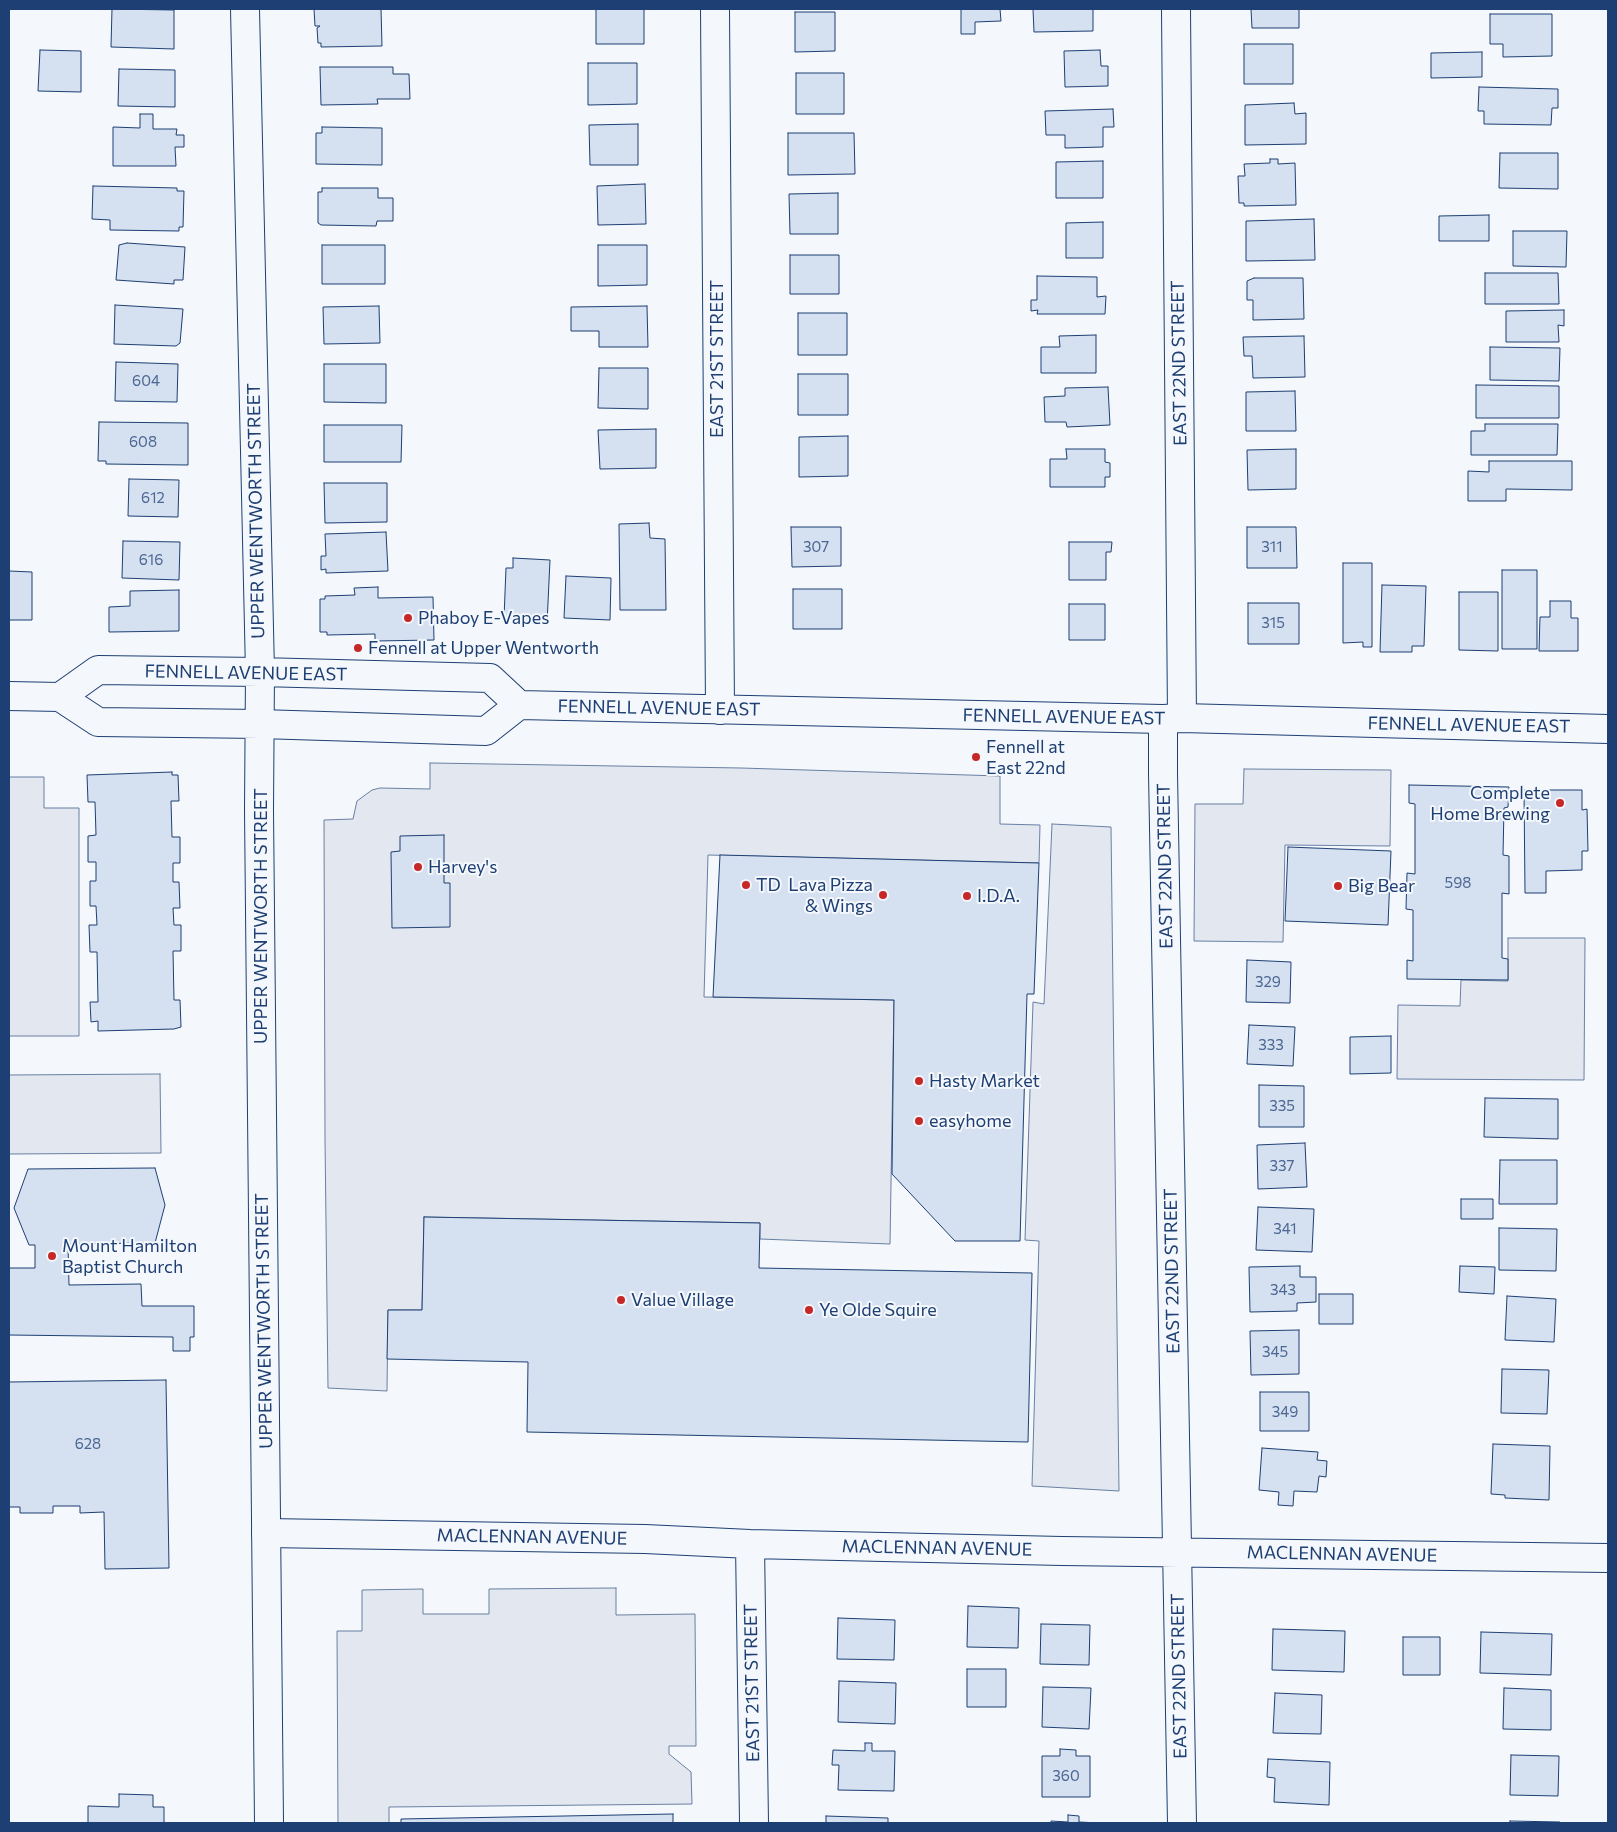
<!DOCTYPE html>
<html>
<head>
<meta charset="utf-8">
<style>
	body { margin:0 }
	#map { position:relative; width:1617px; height:1832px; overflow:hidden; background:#f4f7fb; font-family:Commissioner,sans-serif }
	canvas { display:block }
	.frame { position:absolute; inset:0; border:10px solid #1d3f73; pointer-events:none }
</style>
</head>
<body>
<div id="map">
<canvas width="1617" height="1832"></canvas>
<div class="frame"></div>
</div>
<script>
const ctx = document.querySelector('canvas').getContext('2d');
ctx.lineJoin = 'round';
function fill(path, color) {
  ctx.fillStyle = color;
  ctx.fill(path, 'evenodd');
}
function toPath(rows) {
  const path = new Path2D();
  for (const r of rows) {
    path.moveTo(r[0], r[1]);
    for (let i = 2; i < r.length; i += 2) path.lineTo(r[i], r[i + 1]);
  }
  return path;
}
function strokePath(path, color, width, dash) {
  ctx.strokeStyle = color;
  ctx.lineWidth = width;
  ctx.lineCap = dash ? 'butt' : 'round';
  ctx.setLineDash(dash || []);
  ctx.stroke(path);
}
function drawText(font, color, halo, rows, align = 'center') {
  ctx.font = font + ' Commissioner,sans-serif';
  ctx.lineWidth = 4;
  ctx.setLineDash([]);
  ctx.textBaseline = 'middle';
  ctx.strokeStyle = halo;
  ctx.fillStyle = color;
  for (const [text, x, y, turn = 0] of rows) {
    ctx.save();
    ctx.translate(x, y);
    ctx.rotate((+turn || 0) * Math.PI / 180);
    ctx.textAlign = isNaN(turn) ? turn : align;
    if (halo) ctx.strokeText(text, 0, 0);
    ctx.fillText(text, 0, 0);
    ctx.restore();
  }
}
const parking = toPath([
	[430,763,741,768,1000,776,1000,824,1040,825,1039,863,708,855,704,997,894,1000,890,1244,760,1239,760,1223,424,1217,422,1310,388,1310,387,1391,328,1388,325,1139,324,820,353,819,357,801,372,790,380,788,430,789,430,763],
	[1244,769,1391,770,1390,846,1285,845,1283,942,1194,941,1195,804,1243,804,1244,769],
	[9,777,44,777,44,808,79,808,79,1036,9,1036,9,777],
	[1052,824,1111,827,1119,1491,1032,1486,1039,1241,1025,1240,1033,1002,1044,1004,1052,824],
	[1508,938,1585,938,1584,1080,1397,1079,1398,1005,1460,1006,1461,980,1508,981,1508,938],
	[160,1074,161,1153,9,1154,9,1075,160,1074],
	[616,1588,616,1615,695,1614,696,1746,669,1746,669,1754,691,1772,692,1804,389,1807,389,1823,338,1823,337,1631,362,1631,362,1590,423,1589,423,1614,489,1614,489,1589,616,1588]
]);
const building = toPath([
	[112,9,174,10,174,49,111,47,112,9],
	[314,9,381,9,382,46,321,47,321,43,318,43,317,28,320,26,315,26,314,9],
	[596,9,644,9,644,44,596,44,596,9],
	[961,9,1000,9,1001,21,975,22,975,34,961,34,961,9],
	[1033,9,1093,9,1093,31,1034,32,1033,9],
	[1251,9,1299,9,1299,28,1252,28,1251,9],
	[795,12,835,12,835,51,795,52,795,12],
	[1490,14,1552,14,1552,56,1503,57,1503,44,1490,44,1490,14],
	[1244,44,1293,44,1293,84,1244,84,1244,44],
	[40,50,81,51,81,92,38,91,40,50],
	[1100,50,1101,66,1108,66,1108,86,1065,87,1064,51,1100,50],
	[1482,52,1482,77,1431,78,1431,53,1482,52],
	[588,63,637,63,637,104,588,105,588,63],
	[320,67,393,67,393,74,409,74,410,99,377,99,378,104,321,105,320,67],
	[119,69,175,70,175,107,118,106,119,69],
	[796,73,844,73,844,114,796,114,796,73],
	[1479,87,1558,89,1558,108,1552,108,1551,125,1484,124,1484,111,1478,111,1479,87],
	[1294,103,1295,114,1306,113,1306,144,1245,145,1245,105,1294,103],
	[1113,109,1114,127,1103,127,1103,147,1065,148,1065,135,1046,135,1045,111,1113,109],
	[140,114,153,114,153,129,177,129,176,135,184,135,184,147,175,147,176,166,113,166,113,127,140,128,140,114],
	[638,124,638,165,590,165,589,125,638,124],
	[322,127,382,128,382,165,316,164,316,133,322,133,322,127],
	[788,133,854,133,855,174,788,175,788,133],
	[1500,153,1558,153,1558,189,1499,188,1500,153],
	[1270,159,1278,159,1278,164,1295,163,1296,205,1244,206,1244,203,1239,203,1238,176,1245,176,1244,164,1270,163,1270,159],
	[1103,161,1103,198,1056,198,1056,162,1103,161],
	[645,184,646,224,598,225,597,186,645,184],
	[93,186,177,188,177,191,184,191,183,227,179,227,179,231,110,230,110,220,92,219,93,186],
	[322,188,378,188,378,198,393,198,393,221,377,221,376,226,321,225,318,223,318,192,322,192,322,188],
	[838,193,838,234,790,234,789,194,838,193],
	[1489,215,1489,241,1439,241,1439,216,1489,215],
	[1314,219,1315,260,1246,261,1246,221,1314,219],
	[1103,222,1103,258,1066,258,1066,223,1103,222],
	[1513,231,1567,231,1566,267,1513,266,1513,231],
	[127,243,185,247,183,280,174,280,174,284,116,280,119,245,127,243],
	[322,245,385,245,385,284,322,284,322,245],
	[598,245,647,245,647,285,598,286,598,245],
	[790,255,839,255,839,294,790,294,790,255],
	[1485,273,1558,273,1559,304,1485,304,1485,273],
	[1037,276,1097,277,1097,297,1106,296,1105,314,1037,314,1038,310,1031,311,1031,300,1037,300,1037,276],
	[1254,278,1303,278,1304,319,1253,320,1253,300,1247,300,1247,281,1254,278],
	[115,305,183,309,180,343,176,346,114,344,115,305],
	[379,306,380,343,324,344,323,307,379,306],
	[647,306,648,347,599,347,599,331,571,331,571,307,647,306],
	[1564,310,1564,326,1558,325,1559,342,1506,342,1506,311,1564,310],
	[798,313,847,313,847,355,798,355,798,313],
	[1096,335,1096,373,1041,373,1041,347,1060,347,1059,336,1096,335],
	[1304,336,1305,377,1253,378,1252,356,1244,356,1243,337,1304,336],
	[1490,347,1560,348,1559,381,1490,380,1490,347],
	[116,362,178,364,177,402,115,401,116,362],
	[324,364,386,364,386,403,324,402,324,364],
	[599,368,648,368,648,409,598,408,599,368],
	[798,374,848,374,848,415,798,415,798,374],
	[1476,385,1559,386,1559,418,1476,418,1476,385],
	[1108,387,1110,425,1067,427,1066,422,1045,422,1044,397,1065,396,1065,388,1108,387],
	[1295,391,1296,431,1246,431,1246,392,1295,391],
	[99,422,188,423,188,465,106,464,106,461,98,461,99,422],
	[1485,424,1558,424,1557,455,1471,455,1471,431,1485,431,1485,424],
	[324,425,402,425,401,462,324,462,324,425],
	[656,429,656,468,600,469,598,430,656,429],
	[848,436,848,476,799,477,799,437,848,436],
	[1066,449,1105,449,1105,462,1110,463,1110,477,1105,477,1105,487,1050,487,1050,459,1067,459,1066,449],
	[1296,449,1296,489,1248,490,1247,450,1296,449],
	[1489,461,1572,461,1572,490,1506,489,1506,501,1468,501,1468,471,1489,472,1489,461],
	[129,479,179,480,178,517,128,516,129,479],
	[324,483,387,483,387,522,325,523,324,483],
	[649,523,650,538,665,539,666,610,620,610,619,524,649,523],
	[791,527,841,527,841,566,792,567,791,527],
	[1247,527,1296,527,1297,568,1247,568,1247,527],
	[386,532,388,571,326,573,326,569,321,570,321,556,326,556,325,534,386,532],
	[123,541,180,542,179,580,122,578,123,541],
	[1069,542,1112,542,1111,552,1106,552,1106,580,1069,580,1069,542],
	[513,558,550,560,547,624,518,622,518,618,504,618,506,568,513,568,513,558],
	[1343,563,1372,563,1372,647,1363,647,1363,642,1343,643,1343,563],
	[1502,570,1537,570,1537,649,1502,649,1502,570],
	[9,571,32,572,32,620,9,620,9,571],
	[566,576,611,578,610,620,564,618,566,576],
	[1382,585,1426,586,1424,646,1412,646,1412,652,1380,652,1382,585],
	[378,587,378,598,433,597,434,640,375,641,375,634,327,635,327,632,320,632,320,599,325,599,325,596,355,595,354,588,378,587],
	[793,589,842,589,842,629,793,629,793,589],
	[179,590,179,631,109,632,109,607,130,606,130,591,179,590],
	[1459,592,1498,592,1498,651,1459,650,1459,592],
	[1550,601,1571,601,1571,618,1578,618,1578,651,1539,651,1540,617,1550,617,1550,601],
	[1248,603,1299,603,1299,644,1248,644,1248,603],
	[1069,604,1105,604,1105,640,1069,640,1069,604],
	[172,772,172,775,178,775,179,801,171,801,172,837,180,837,180,863,173,863,173,882,179,882,180,908,173,908,174,925,181,925,181,951,173,951,174,1000,180,1000,181,1027,174,1029,98,1031,98,1021,91,1022,90,1002,98,1002,97,952,90,952,89,925,97,925,96,906,90,906,90,881,96,881,96,862,88,862,88,836,96,835,95,802,88,802,87,775,172,772],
	[1409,785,1509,787,1508,807,1504,808,1503,855,1509,856,1509,894,1502,893,1502,958,1508,959,1508,980,1407,979,1407,960,1413,961,1413,910,1406,909,1407,873,1415,874,1415,804,1409,803,1409,785],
	[1524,790,1582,790,1582,810,1587,809,1588,851,1582,851,1582,870,1546,871,1546,893,1525,893,1524,790],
	[444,835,444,883,450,883,450,927,392,928,391,852,400,851,400,836,444,835],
	[1288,847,1391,851,1388,925,1285,921,1288,847],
	[720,855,1039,863,1034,994,1027,994,1020,1241,955,1241,892,1174,894,1000,713,997,720,855],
	[1247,960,1291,962,1290,1003,1246,1002,1247,960],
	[1249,1025,1295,1027,1293,1066,1247,1064,1249,1025],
	[1391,1036,1391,1073,1350,1074,1350,1037,1391,1036],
	[1259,1085,1304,1086,1304,1127,1259,1127,1259,1085],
	[1485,1098,1558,1099,1558,1139,1484,1137,1485,1098],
	[1305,1143,1307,1187,1258,1189,1257,1145,1305,1143],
	[1500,1160,1557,1160,1557,1204,1499,1204,1500,1160],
	[155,1168,165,1205,155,1243,68,1244,69,1285,141,1284,142,1306,194,1306,194,1337,190,1337,190,1351,173,1351,173,1337,9,1335,9,1268,35,1268,35,1245,29,1245,14,1208,28,1169,155,1168],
	[1461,1199,1493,1199,1493,1219,1461,1219,1461,1199],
	[1258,1207,1314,1209,1312,1252,1256,1250,1258,1207],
	[424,1217,760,1223,759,1268,1032,1273,1028,1442,527,1432,528,1362,387,1359,388,1310,422,1310,424,1217],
	[1499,1228,1557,1229,1556,1271,1499,1270,1499,1228],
	[1300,1266,1300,1277,1316,1277,1316,1302,1297,1303,1297,1311,1250,1312,1249,1267,1300,1266],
	[1460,1266,1495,1267,1494,1294,1459,1292,1460,1266],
	[1319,1294,1353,1294,1353,1324,1319,1324,1319,1294],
	[1507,1296,1556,1299,1554,1342,1505,1340,1507,1296],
	[1299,1330,1299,1374,1251,1375,1250,1331,1299,1330],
	[1502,1369,1549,1370,1547,1414,1501,1413,1502,1369],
	[166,1380,169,1568,105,1569,104,1512,80,1513,80,1506,53,1506,53,1513,20,1513,20,1507,9,1507,9,1382,166,1380],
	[1260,1392,1309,1392,1309,1431,1260,1431,1260,1392],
	[1493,1444,1550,1446,1549,1500,1505,1498,1505,1495,1491,1494,1493,1444],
	[1262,1448,1318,1452,1317,1460,1327,1461,1326,1477,1319,1476,1317,1492,1294,1491,1293,1506,1278,1505,1279,1492,1259,1490,1262,1448],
	[968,1606,1019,1608,1018,1648,967,1647,968,1606],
	[838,1618,895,1620,894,1660,837,1659,838,1618],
	[1041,1624,1090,1625,1089,1665,1040,1664,1041,1624],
	[1273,1629,1345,1631,1344,1672,1272,1670,1273,1629],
	[1481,1632,1552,1634,1551,1675,1480,1673,1481,1632],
	[1403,1637,1440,1637,1440,1675,1403,1675,1403,1637],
	[967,1669,1006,1669,1006,1707,967,1707,967,1669],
	[839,1681,896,1683,895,1724,838,1722,839,1681],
	[1043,1687,1091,1688,1089,1729,1042,1727,1043,1687],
	[1504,1688,1551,1690,1551,1730,1503,1729,1504,1688],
	[1275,1693,1322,1695,1321,1734,1273,1733,1275,1693],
	[865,1743,872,1743,872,1751,895,1751,894,1791,838,1790,839,1765,832,1765,833,1750,865,1751,865,1743],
	[1060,1749,1076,1750,1076,1756,1090,1756,1090,1797,1042,1797,1042,1756,1060,1756,1060,1749],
	[1511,1755,1559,1756,1558,1796,1510,1795,1511,1755],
	[1268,1759,1330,1762,1329,1805,1274,1802,1275,1778,1267,1777,1268,1759],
	[119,1794,153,1795,153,1807,164,1807,164,1823,88,1823,88,1806,119,1807,119,1794],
	[673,1814,673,1823,401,1823,401,1819,673,1814],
	[1068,1815,1079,1816,1079,1822,1100,1823,1051,1823,1051,1821,1068,1822,1068,1815],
	[826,1816,888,1818,888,1823,826,1823,826,1816],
	[1510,1821,1560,1822,1560,1823,1510,1823,1510,1821]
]);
const street = toPath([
	[715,9,720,710],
	[1176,9,1182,718],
	[1163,719,1163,773,1182,1823],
	[266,1533,645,1539,750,1544,1062,1551,1608,1558],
	[750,1544,754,1823]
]);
const secondary = toPath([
	[245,9,260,672,259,810,269,1823],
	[9,696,60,697,98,722,260,724,486,731,519,705,1163,719,1182,718,1608,729],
	[60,697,98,670,260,672,490,678,519,705]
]);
const markers = [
	[408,618,5,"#c62828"],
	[358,648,5,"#c62828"],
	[976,757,5,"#c62828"],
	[1560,803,5,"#c62828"],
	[418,867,5,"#c62828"],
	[746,885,5,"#c62828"],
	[1338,886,5,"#c62828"],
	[883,895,5,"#c62828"],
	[967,896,5,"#c62828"],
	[919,1081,5,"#c62828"],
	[919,1121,5,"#c62828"],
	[52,1256,5,"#c62828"],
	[621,1300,5,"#c62828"],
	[809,1310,5,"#c62828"]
];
const numberNames = [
	["604",146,381],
	["608",143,442],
	["612",153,498],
	["307",816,547],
	["311",1272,547],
	["616",151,560],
	["315",1273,623],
	["598",1458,883],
	["329",1268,982],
	["333",1271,1045],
	["335",1282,1106],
	["337",1282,1166],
	["341",1285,1229],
	["343",1283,1290],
	["345",1275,1352],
	["349",1285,1412],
	["628",88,1444],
	["360",1066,1776]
];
const streetNames = [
	["EAST 21ST STREET",717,359,-90],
	["EAST 22ND STREET",1179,363,-91],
	["UPPER WENTWORTH STREET",256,511,-91],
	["FENNELL AVENUE EAST",246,673,1],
	["FENNELL AVENUE EAST",659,708,1],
	["FENNELL AVENUE EAST",1064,717,1],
	["FENNELL AVENUE EAST",1469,725,1],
	["EAST 22ND STREET",1165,866,-91],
	["UPPER WENTWORTH STREET",261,916,-90],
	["EAST 22ND STREET",1172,1271,-91],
	["UPPER WENTWORTH STREET",264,1321,-91],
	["MACLENNAN AVENUE",532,1537,1],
	["MACLENNAN AVENUE",937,1548,1],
	["MACLENNAN AVENUE",1342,1554,1],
	["EAST 22ND STREET",1179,1676,-91],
	["EAST 21ST STREET",752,1683,-91]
];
const poiNames = [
	["Phaboy E-Vapes",418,618],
	["Fennell at Upper Wentworth",368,648],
	["Fennell at",986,747],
	["East 22nd",986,768],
	["Complete",1550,793,"right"],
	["Home Brewing",1550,814,"right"],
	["Harvey's",428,867],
	["TD",756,885],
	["Lava Pizza",873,885,"right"],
	["& Wings",873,906,"right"],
	["Big Bear",1348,886],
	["I.D.A.",977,896],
	["Hasty Market",929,1081],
	["easyhome",929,1121],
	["Mount Hamilton",62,1246],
	["Baptist Church",62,1267],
	["Value Village",631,1300],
	["Ye Olde Squire",819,1310]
];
fill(parking, '#e3e8f0');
strokePath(parking, '#687fa3', 1);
fill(building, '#d5e0f0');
strokePath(building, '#1d3f73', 1);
strokePath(street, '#1d3f73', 30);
strokePath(secondary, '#1d3f73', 30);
strokePath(street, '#f4f7fb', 28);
strokePath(secondary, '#f4f7fb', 28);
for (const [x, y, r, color] of markers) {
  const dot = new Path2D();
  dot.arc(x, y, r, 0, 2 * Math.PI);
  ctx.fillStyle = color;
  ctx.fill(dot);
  strokePath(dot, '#f4f7fb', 2);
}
drawText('15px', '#4b6792', null, numberNames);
drawText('18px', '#1d3f73', '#f4f7fb', streetNames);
drawText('18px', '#1d3f73', '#f4f7fb', poiNames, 'left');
</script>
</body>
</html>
